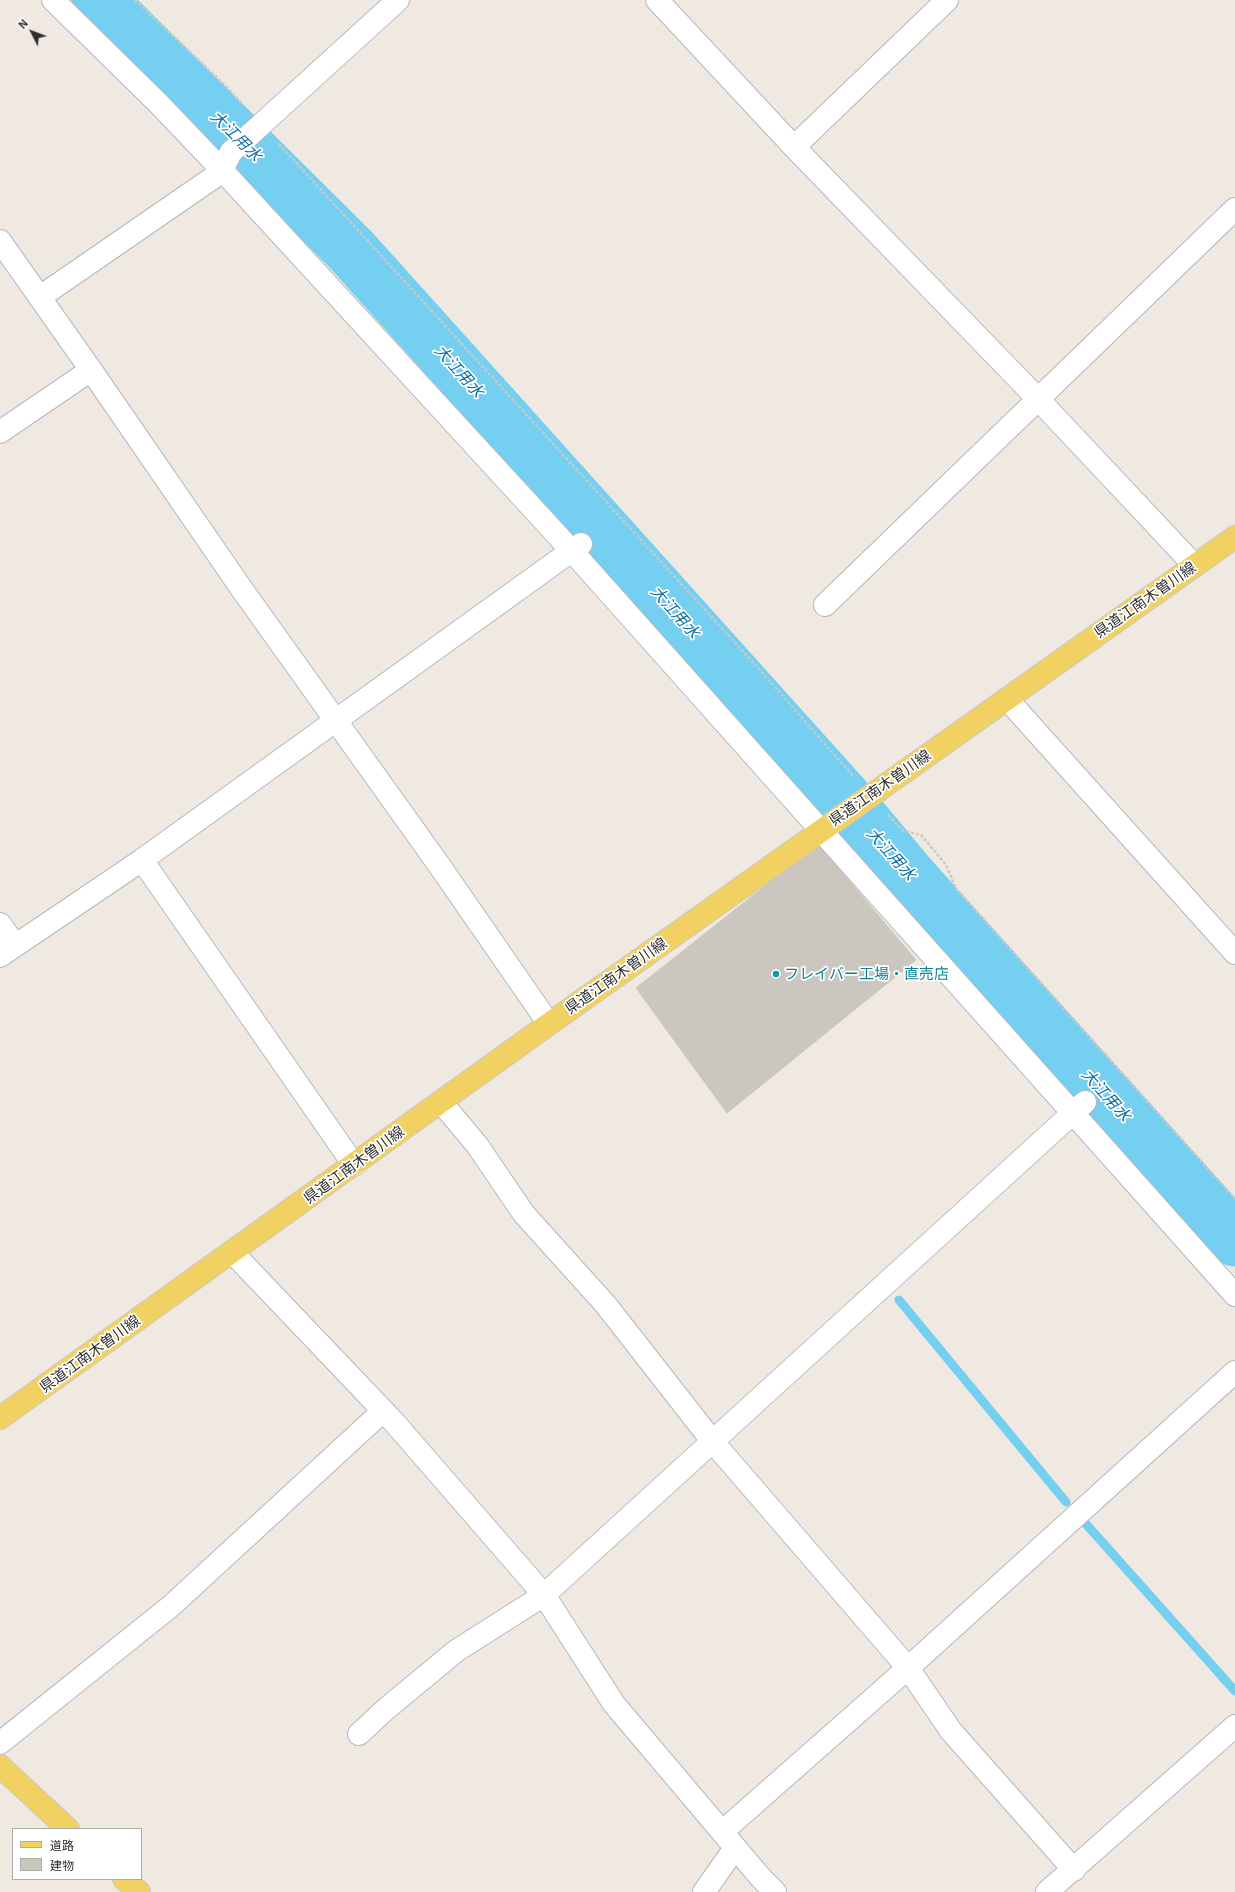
<!DOCTYPE html>
<html>
<head>
<meta charset="utf-8">
<style>
	body { margin:0 }
	#map { position:relative; width:1235px; height:1892px; overflow:hidden; background:#efe9e1; font-family:"Exo 2","Noto Sans JP",sans-serif }
	canvas { display:block }
	.legend { position:absolute; left:12px; top:1828px; width:130px; height:52px; box-sizing:border-box; background:#fff; border:1px solid #ababab; margin:0; padding:5px 7px; list-style:none; font-size:12px; color:#2e2e2e }
	.legend li { display:flex; align-items:center; gap:8px; height:20px }
	.legend b { width:20px; border:1px solid #ababab }
	.north { position:absolute; left:12px; top:12px; width:40px; height:40px; -webkit-text-stroke:3px #fff; paint-order:stroke; rotate:312deg; font-size:11px; font-weight:700; line-height:16px; text-align:center; color:#2e2e2e }
	.north::after { content:''; display:block; margin:auto; width:14px; height:18px; background:#2e2e2e; clip-path:polygon(50% 0,100% 100%,50% 72%,0 100%) }
</style>
</head>
<body>
<div id="map">
<canvas width="1235" height="1892"></canvas>
<ul class="legend">
<li><b style="height:5px;background:#f2d163"></b>道路</li>
<li><b style="height:11px;background:#cbc7bf"></b>建物</li>
</ul>
<div class="north">N</div>
</div>
<script>
const ctx = document.querySelector('canvas').getContext('2d');
ctx.lineJoin = 'round';
function toPath(rows) {
  const path = new Path2D();
  for (const r of rows) {
    path.moveTo(r[0], r[1]);
    for (let i = 2; i < r.length; i += 2) path.lineTo(r[i], r[i + 1]);
  }
  return path;
}
function strokePath(path, color, width, dash) {
  ctx.strokeStyle = color;
  ctx.lineWidth = width;
  ctx.lineCap = dash ? 'butt' : 'round';
  ctx.setLineDash(dash || []);
  ctx.stroke(path);
}
function fill(path, color) {
  ctx.fillStyle = color;
  ctx.fill(path, 'evenodd');
}
function drawText(font, color, halo, rows, align = 'center') {
  ctx.font = font + ' "Exo 2","Noto Sans JP",sans-serif';
  ctx.lineWidth = 3.5;
  ctx.setLineDash([]);
  ctx.textBaseline = 'middle';
  ctx.strokeStyle = halo;
  ctx.fillStyle = color;
  for (const [text, x, y, turn = 0] of rows) {
    ctx.save();
    ctx.translate(x, y);
    ctx.rotate((+turn || 0) * Math.PI / 180);
    ctx.textAlign = isNaN(turn) ? turn : align;
    if (halo) ctx.strokeText(text, 0, 0);
    ctx.fillText(text, 0, 0);
    ctx.restore();
  }
}
const stream = toPath([
	[899,1300,1066,1502],
	[1086,1524,1235,1691]
]);
const river = toPath([
	[99,0,351,250,844,798,909,876,1235,1239]
]);
const building = toPath([
	[818,844,916,960,727,1113,636,988,818,844]
]);
const path = toPath([
	[135,0,228,88,243,105],
	[279,144,759,669,853,776],
	[888,815,902,830,921,835,946,865,956,889,1235,1199]
]);
const minor = toPath([
	[53,0,158,103,222,170,571,550,1235,1295],
	[657,0,794,147,1038,399,1194,565],
	[794,147,947,0],
	[0,241,91,370,241,588,439,865,549,1024],
	[40,297,217,175,222,170,231,152,398,0],
	[0,432,91,370],
	[825,605,1235,209],
	[1007,699,1235,953],
	[142,860,354,1165],
	[0,924,15,945],
	[0,956,142,860,581,544],
	[441,1102,477,1145,524,1214,606,1305,713,1442,908,1668,951,1731,1074,1870],
	[232,1252,393,1421,544,1595,614,1704,761,1878,775,1892],
	[359,1734,386,1709,456,1651,544,1595,1085,1102],
	[0,1743,171,1606,383,1411],
	[722,1832,908,1668,1235,1372],
	[704,1892,735,1848],
	[1047,1892,1235,1726]
]);
const major = toPath([
	[0,1418,549,1024,1235,537],
	[0,1766,68,1829],
	[124,1879,139,1892]
]);
const markers = [
	[776,974,4,"#0f9aa8"]
];
const streetNames = [
	["県道江南木曽川線",1145,600,-35],
	["県道江南木曽川線",880,788,-35],
	["県道江南木曽川線",616,976,-35],
	["県道江南木曽川線",354,1165,-36],
	["県道江南木曽川線",90,1354,-36]
];
const cultureNames = [
	["フレイバー工場・直売店",784,974]
];
const waterNames = [
	["大江用水",236,136,45],
	["大江用水",459,371,48],
	["大江用水",675,612,48],
	["大江用水",891,854,48],
	["大江用水",1106,1095,48]
];
strokePath(stream, '#75cff0', 9);
strokePath(river, '#75cff0', 55);
fill(building, '#cbc7bf');
strokePath(building, '#cbc5ba', 1);
strokePath(minor, '#b4b7c1', 24);
strokePath(major, '#c9c9c9', 24);
strokePath(path, '#c9c9c9', 2.5, [3, 2]);
strokePath(minor, '#fff', 22);
strokePath(major, '#f2d163', 22);
for (const [x, y, r, color] of markers) {
  const dot = new Path2D();
  dot.arc(x, y, r, 0, 2 * Math.PI);
  ctx.fillStyle = color;
  ctx.fill(dot);
  strokePath(dot, '#fff', 1.5);
}
drawText('15px', '#2e2e2e', '#fff', streetNames);
drawText('15px', '#0d838f', '#fff', cultureNames, 'left');
drawText('italic 16px', '#0d6fa3', '#fff', waterNames);
</script>
</body>
</html>
